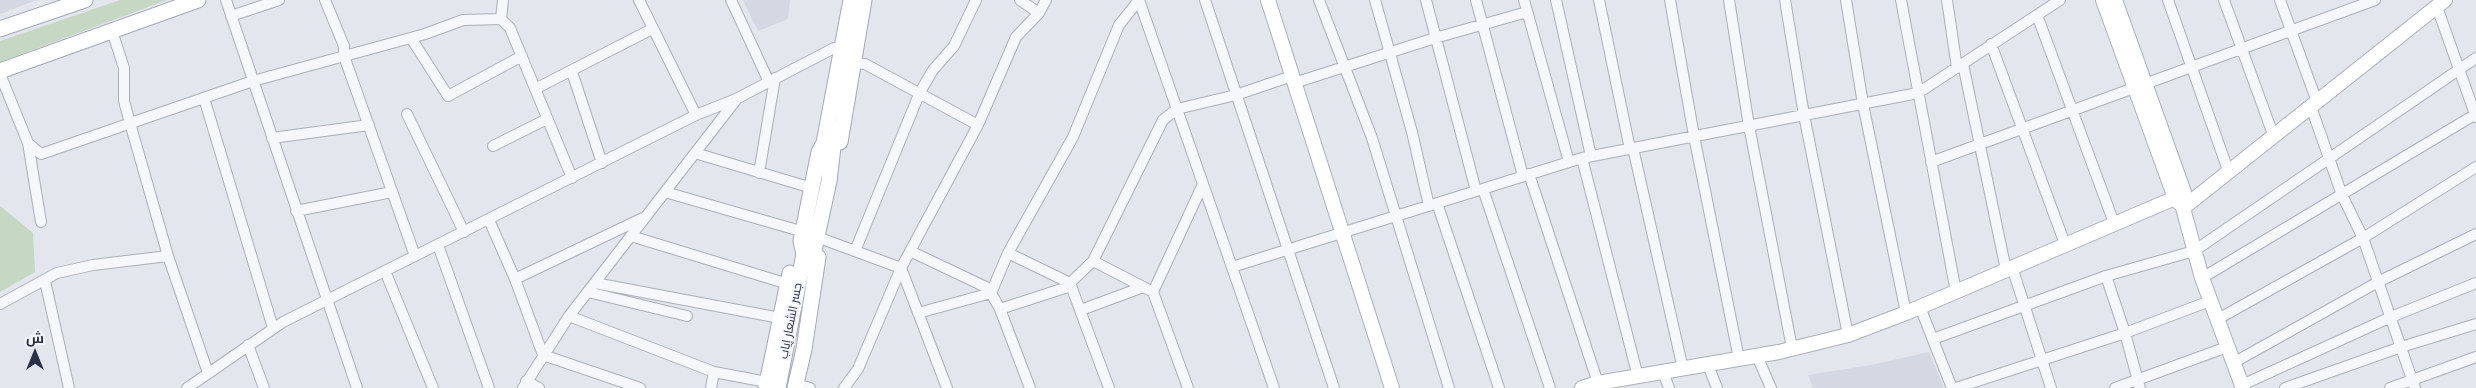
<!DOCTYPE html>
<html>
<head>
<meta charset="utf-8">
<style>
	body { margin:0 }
	#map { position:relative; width:2476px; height:388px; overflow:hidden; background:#e3e6ec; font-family:"Noto Sans",Cairo,sans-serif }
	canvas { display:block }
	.north { position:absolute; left:10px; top:328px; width:50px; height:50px; -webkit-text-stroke:4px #f3f5f9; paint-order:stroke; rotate:0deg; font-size:14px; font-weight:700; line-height:20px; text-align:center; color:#293047 }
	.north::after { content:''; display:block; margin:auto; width:18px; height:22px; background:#293047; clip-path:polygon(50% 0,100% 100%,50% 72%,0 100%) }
</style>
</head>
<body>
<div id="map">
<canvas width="2476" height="388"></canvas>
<div class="north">ش</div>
</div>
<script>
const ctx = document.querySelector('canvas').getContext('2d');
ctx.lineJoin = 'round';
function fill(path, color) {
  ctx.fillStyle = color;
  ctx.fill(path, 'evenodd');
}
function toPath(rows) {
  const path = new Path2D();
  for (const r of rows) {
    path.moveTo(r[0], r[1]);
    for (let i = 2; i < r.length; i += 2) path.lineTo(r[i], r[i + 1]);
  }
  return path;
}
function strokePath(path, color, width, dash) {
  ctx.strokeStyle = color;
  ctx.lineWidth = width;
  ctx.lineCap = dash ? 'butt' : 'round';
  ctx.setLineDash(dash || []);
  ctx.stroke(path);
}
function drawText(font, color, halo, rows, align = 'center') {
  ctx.font = font + ' "Noto Sans",Cairo,sans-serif';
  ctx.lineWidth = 4;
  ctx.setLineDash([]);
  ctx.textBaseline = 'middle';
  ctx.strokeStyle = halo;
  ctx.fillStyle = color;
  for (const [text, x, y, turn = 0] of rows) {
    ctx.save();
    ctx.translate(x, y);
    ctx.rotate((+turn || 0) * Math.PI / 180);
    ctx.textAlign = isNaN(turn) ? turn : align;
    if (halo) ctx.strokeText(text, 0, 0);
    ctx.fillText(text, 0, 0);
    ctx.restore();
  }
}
const built = toPath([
	[0,0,37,0,0,14],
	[743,0,790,0,788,19,758,31],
	[1929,352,1944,388,1813,388,1808,375,1871,365]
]);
const green = toPath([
	[120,0,167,0,0,62,0,41],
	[0,206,33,233,35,272,0,292]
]);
const street = toPath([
	[226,0,357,388],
	[325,0,344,46,344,56,415,256],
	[503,0,501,19,510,28,572,178],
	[639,0,696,115],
	[731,0,769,82],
	[1020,0,1039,13],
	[1139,0,1274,388],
	[1205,0,1334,388],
	[1319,0,1372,138,1449,388],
	[1375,0,1412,132,1429,206],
	[1426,0,1476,191],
	[1476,0,1523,176],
	[1524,0,1569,162],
	[1556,0,1591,156],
	[1599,0,1630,149],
	[1670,0,1694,136,1739,359],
	[1729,0,1749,126,1792,348],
	[1785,0,1804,115,1848,335],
	[1846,0,1863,104,1906,313],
	[1901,0,1956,292],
	[1947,0,1957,68],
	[2168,0,2229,173],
	[2224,0,2274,137],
	[2280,0,2317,102],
	[2437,7,2476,117],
	[2037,15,2114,223],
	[231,16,279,0],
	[112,31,124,68,124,101,130,123,168,256,208,373],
	[411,38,448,96,522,56],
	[1991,44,2065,244],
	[853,63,865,64,978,125],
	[1963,64,2006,270],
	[572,72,602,163],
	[0,74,28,143,41,154,253,81,425,34,463,20,501,19],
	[1294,83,1435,38,1527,12],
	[535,89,652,29],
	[204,98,273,328],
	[2311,107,2342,195,2363,238,2415,388],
	[407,114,464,232],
	[272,138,369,125],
	[28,143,41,222],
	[493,146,547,119],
	[1633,148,1683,369],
	[695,153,812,188],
	[1582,158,1638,377],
	[1931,162,2375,0],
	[759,173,775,78],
	[1529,174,1598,383],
	[1483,189,1550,388],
	[665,192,804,232],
	[1437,203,1499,388],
	[296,211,392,192],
	[489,220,515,279,543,355,640,388],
	[631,236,788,284],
	[817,237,901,268,947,388],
	[438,245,489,388],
	[855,251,920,92,933,70,954,46,976,0],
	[910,251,992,290],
	[1008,253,1070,283],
	[1093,261,1153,292],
	[1232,267,1582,158,1918,93,2060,0],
	[2012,267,2051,388],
	[385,271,433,388],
	[2106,276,2125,333,2140,388],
	[2202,278,2476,114],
	[515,279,643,218],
	[45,281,69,388],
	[595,283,780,318],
	[588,292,687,316],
	[0,304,57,273,93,265,168,256],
	[1920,307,1952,388],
	[1000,309,1071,286],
	[1081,310,1143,287],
	[918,313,991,293],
	[569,316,714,372,767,382],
	[2218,319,2363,238,2476,167],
	[1933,339,2106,276,2194,251,2476,58],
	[248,345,264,388],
	[1757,356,1771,388],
	[2233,363,2378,282,2476,234],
	[1708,365,1717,388],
	[1663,372,1669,388],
	[526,381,539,388],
	[796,384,810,388],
	[2242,385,2391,317,2476,283],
	[187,388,283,322,696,115,736,99,834,48],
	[523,388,569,316,736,100],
	[711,388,714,372],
	[844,388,858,369,901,268,978,125,1016,37,1039,13,1046,0],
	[1030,388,1000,309,991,293,1008,253,1073,137,1119,25,1139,0],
	[1109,388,1070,283,1093,261,1163,120,1177,109,1236,95,1292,76],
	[1188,388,1153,292,1203,184],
	[1956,388,2125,333,2210,301],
	[2115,388,2227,347],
	[2285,388,2401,347,2476,324],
	[2390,388,2476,357]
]);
const secondary = toPath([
	[1268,0,1392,388],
	[2103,0,2175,198,2180,204],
	[2115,0,2184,192,2183,208,2202,278,2243,388],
	[2183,208,2445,0],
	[1582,388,1598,383,1779,352,1848,335,1906,313,2175,198]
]);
const primary = toPath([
	[0,29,85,0],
	[0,71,198,0],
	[840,142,864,0],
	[810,269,829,181,835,130],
	[766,388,790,273],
	[778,388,804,254,801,241,819,152,824,143,851,0],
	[795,388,804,349,818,257]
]);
const streetNames = [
	["جسر الشعار إياب",791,321,-79]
];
fill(built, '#d4d8e2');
fill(green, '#c6d7c3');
strokePath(street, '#abafba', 12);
strokePath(secondary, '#abafba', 16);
strokePath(primary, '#a1a8b9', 17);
strokePath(street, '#f6f7fa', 10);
strokePath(secondary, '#fff', 14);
strokePath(primary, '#fff', 15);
drawText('12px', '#293047', '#f3f5f9', streetNames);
</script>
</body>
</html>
